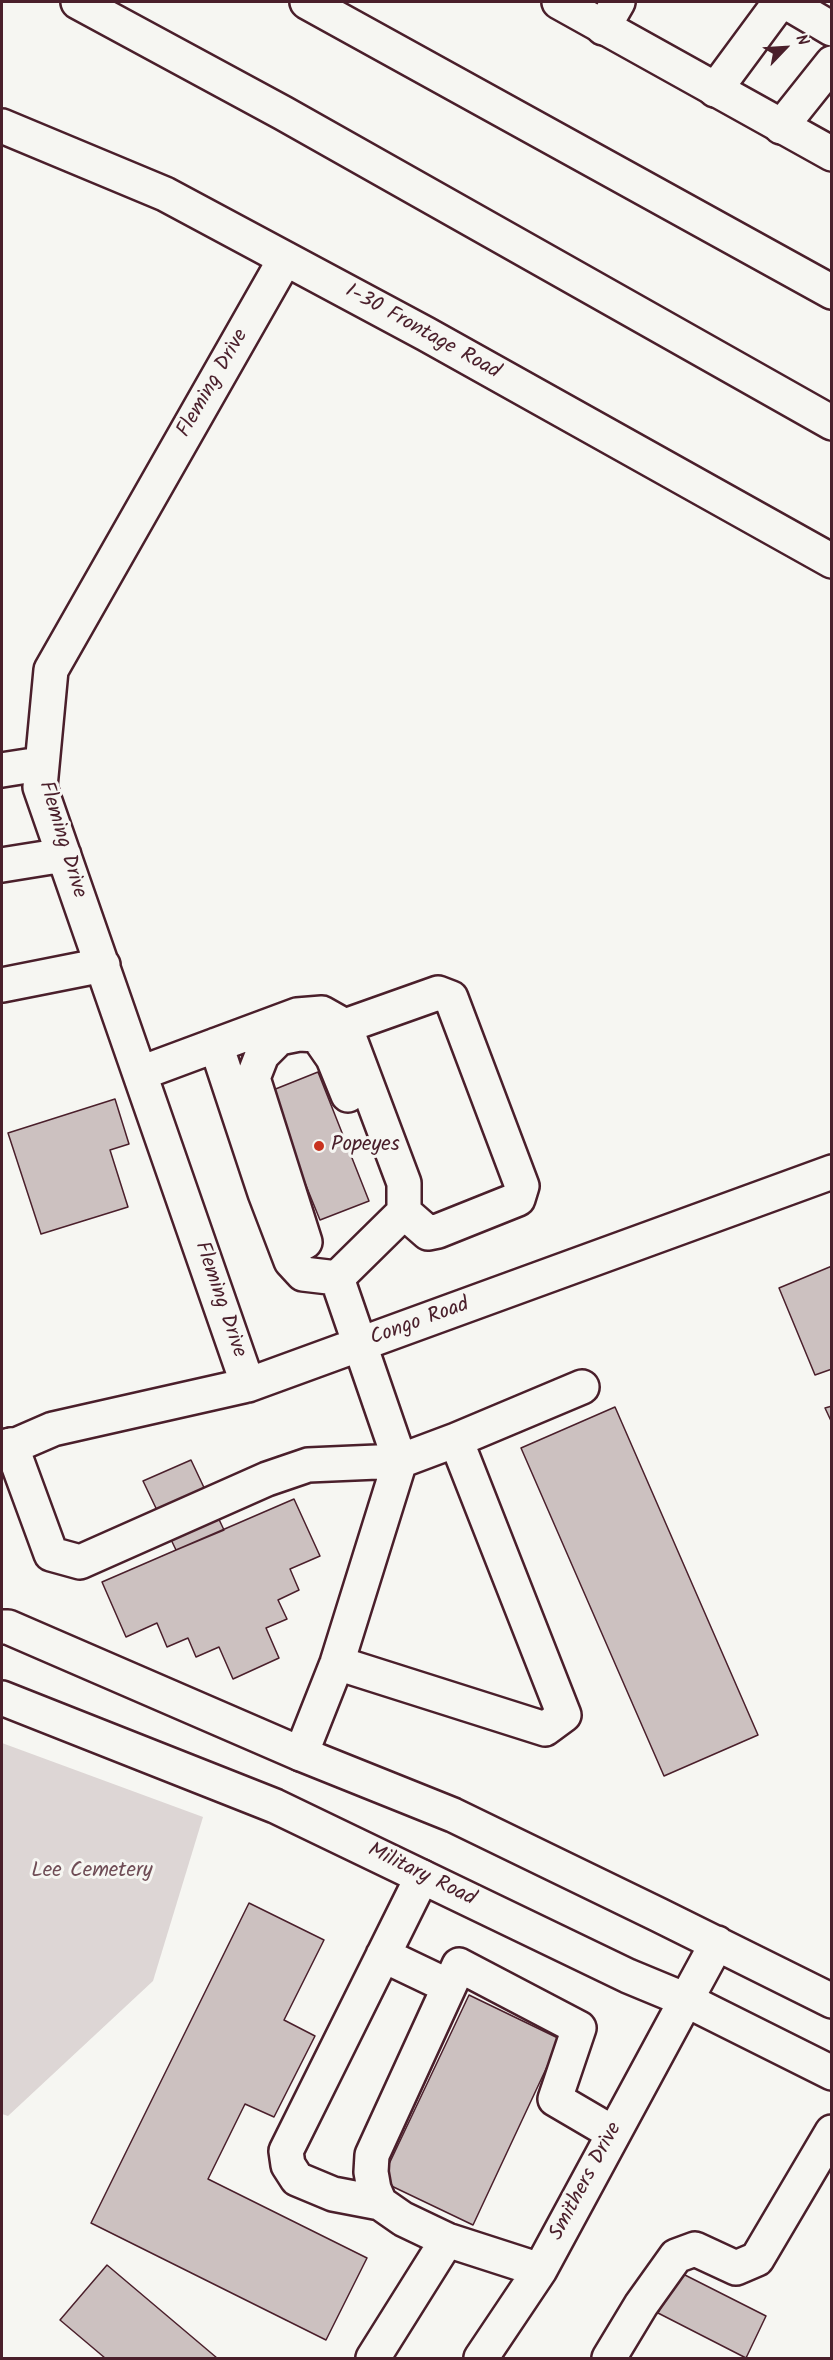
<!DOCTYPE html>
<html>
<head>
<meta charset="utf-8">
<style>
	body { margin:0 }
	#map { position:relative; width:833px; height:2360px; overflow:hidden; background:#f6f6f2; font-family:Kalam,sans-serif }
	canvas { display:block }
	.frame { position:absolute; inset:0; border:3px solid #4a1f2b; pointer-events:none }
	.north { position:absolute; left:755px; top:18px; width:60px; height:60px; -webkit-text-stroke:4px #f6f6f2; paint-order:stroke; rotate:65deg; font-size:16px; font-weight:700; line-height:24px; text-align:center; color:#4a1f2b }
	.north::after { content:''; display:block; margin:auto; width:21px; height:27px; background:#4a1f2b; clip-path:polygon(50% 0,100% 100%,50% 72%,0 100%) }
</style>
</head>
<body>
<div id="map">
<canvas width="833" height="2360"></canvas>
<div class="frame"></div>
<div class="north">N</div>
</div>
<script>
const ctx = document.querySelector('canvas').getContext('2d');
ctx.lineJoin = 'round';
function fill(path, color) {
  ctx.fillStyle = color;
  ctx.fill(path, 'evenodd');
}
function toPath(rows) {
  const path = new Path2D();
  for (const r of rows) {
    path.moveTo(r[0], r[1]);
    for (let i = 2; i < r.length; i += 2) path.lineTo(r[i], r[i + 1]);
  }
  return path;
}
function strokePath(path, color, width, dash) {
  ctx.strokeStyle = color;
  ctx.lineWidth = width;
  ctx.lineCap = dash ? 'butt' : 'round';
  ctx.setLineDash(dash || []);
  ctx.stroke(path);
}
function drawText(font, color, halo, rows, align = 'center') {
  ctx.font = font + ' Kalam,sans-serif';
  ctx.lineWidth = 6;
  ctx.setLineDash([]);
  ctx.textBaseline = 'middle';
  ctx.strokeStyle = halo;
  ctx.fillStyle = color;
  for (const [text, x, y, turn = 0] of rows) {
    ctx.save();
    ctx.translate(x, y);
    ctx.rotate((+turn || 0) * Math.PI / 180);
    ctx.textAlign = isNaN(turn) ? turn : align;
    if (halo) ctx.strokeText(text, 0, 0);
    ctx.fillText(text, 0, 0);
    ctx.restore();
  }
}
const green = toPath([
	[2,1743,203,1817,153,1981,8,2116,2,2114]
]);
const building = toPath([
	[318,1072,369,1201,320,1220,268,1092,318,1072],
	[115,1099,129,1144,110,1150,128,1207,41,1234,8,1133,115,1099],
	[832,1266,832,1369,815,1375,779,1288,832,1266],
	[832,1406,832,1423,825,1408,832,1406],
	[615,1407,758,1735,664,1776,521,1448,615,1407],
	[191,1460,224,1530,176,1550,143,1481,191,1460],
	[294,1499,320,1556,290,1569,299,1590,278,1600,287,1619,266,1628,279,1658,233,1679,219,1647,196,1657,188,1638,167,1647,157,1623,126,1637,102,1582,294,1499],
	[249,1903,324,1940,284,2020,315,2036,274,2117,245,2104,208,2179,367,2258,326,2340,91,2223,249,1903],
	[469,1995,560,2039,473,2225,381,2181,469,1995],
	[107,2265,217,2358,105,2358,60,2320,107,2265],
	[679,2272,766,2316,746,2358,658,2313,679,2272]
]);
const minor = toPath([
	[786,2,832,29],
	[603,28,618,2],
	[715,90,780,2],
	[781,127,832,63],
	[2,770,40,764],
	[2,865,64,855],
	[2,985,103,965],
	[345,1026,438,993,451,998,522,1186,518,1199,438,1231,428,1233,404,1212],
	[141,1073,297,1015,322,1013,345,1026,404,1183,404,1212,337,1278,303,1274,291,1261,265,1193,216,1045],
	[305,1242,253,1078,262,1055,279,1038,299,1034,317,1035,333,1058,348,1095],
	[248,1385,40,787,51,670,285,259],
	[456,1440,582,1387],
	[11,1445,51,1554,80,1562,267,1479,308,1465,400,1461,456,1440,564,1715,545,1729,337,1663],
	[2,1451,53,1429,248,1385,832,1172],
	[301,1754,337,1663,400,1461,337,1278],
	[383,1955,448,1986],
	[380,2203,333,2194,297,2179,288,2165,286,2151,422,1877],
	[540,2270,447,2240,403,2219,380,2203,374,2189,371,2172,372,2155,459,1965,579,2028,555,2099,613,2133],
	[373,2358,447,2240],
	[481,2358,540,2270,686,2000],
	[609,2358,641,2305,676,2256,695,2249,736,2268,757,2259,832,2132]
]);
const major = toPath([
	[559,2,832,154],
	[2,126,165,194,426,334,832,561],
	[2,1447,11,1445],
	[2,1627,8,1627,301,1754,453,1815,659,1915,832,2001],
	[2,1698,275,1806,628,1976,686,2000,832,2073],
	[686,2000,717,1943]
]);
const highway = toPath([
	[78,2,283,113,832,423],
	[307,2,832,292]
]);
const markers = [
	[319,1146,6,"#c8321e"]
];
const streetNames = [
	["I-30 Frontage Road",422,333,29],
	["Fleming Drive",214,384,-60],
	["Fleming Drive",61,840,73],
	["Fleming Drive",219,1300,71],
	["Congo Road",420,1323,-20],
	["Military Road",421,1876,26],
	["Smithers Drive",587,2182,-62]
];
const poiNames = [
	["Popeyes",331,1146]
];
const parkNames = [
	["Lee Cemetery",92,1872]
];
fill(green, '#ddd6d5');
fill(building, '#ccc1c0');
strokePath(building, '#4a1f2b', 1.5);
strokePath(minor, '#4a1f2b', 38);
strokePath(major, '#4a1f2b', 38);
strokePath(highway, '#4a1f2b', 38);
strokePath(minor, '#f6f6f2', 33);
strokePath(major, '#f6f6f2', 33);
strokePath(highway, '#f6f6f2', 33);
for (const [x, y, r, color] of markers) {
  const dot = new Path2D();
  dot.arc(x, y, r, 0, 2 * Math.PI);
  ctx.fillStyle = color;
  ctx.fill(dot);
  strokePath(dot, '#f6f6f2', 2);
}
drawText('21px', '#4a1f2b', '#f6f6f2', streetNames);
drawText('21px', '#4a1f2b', '#f6f6f2', poiNames, 'left');
drawText('21px', '#6f4d56', '#f6f6f2', parkNames);
</script>
</body>
</html>
